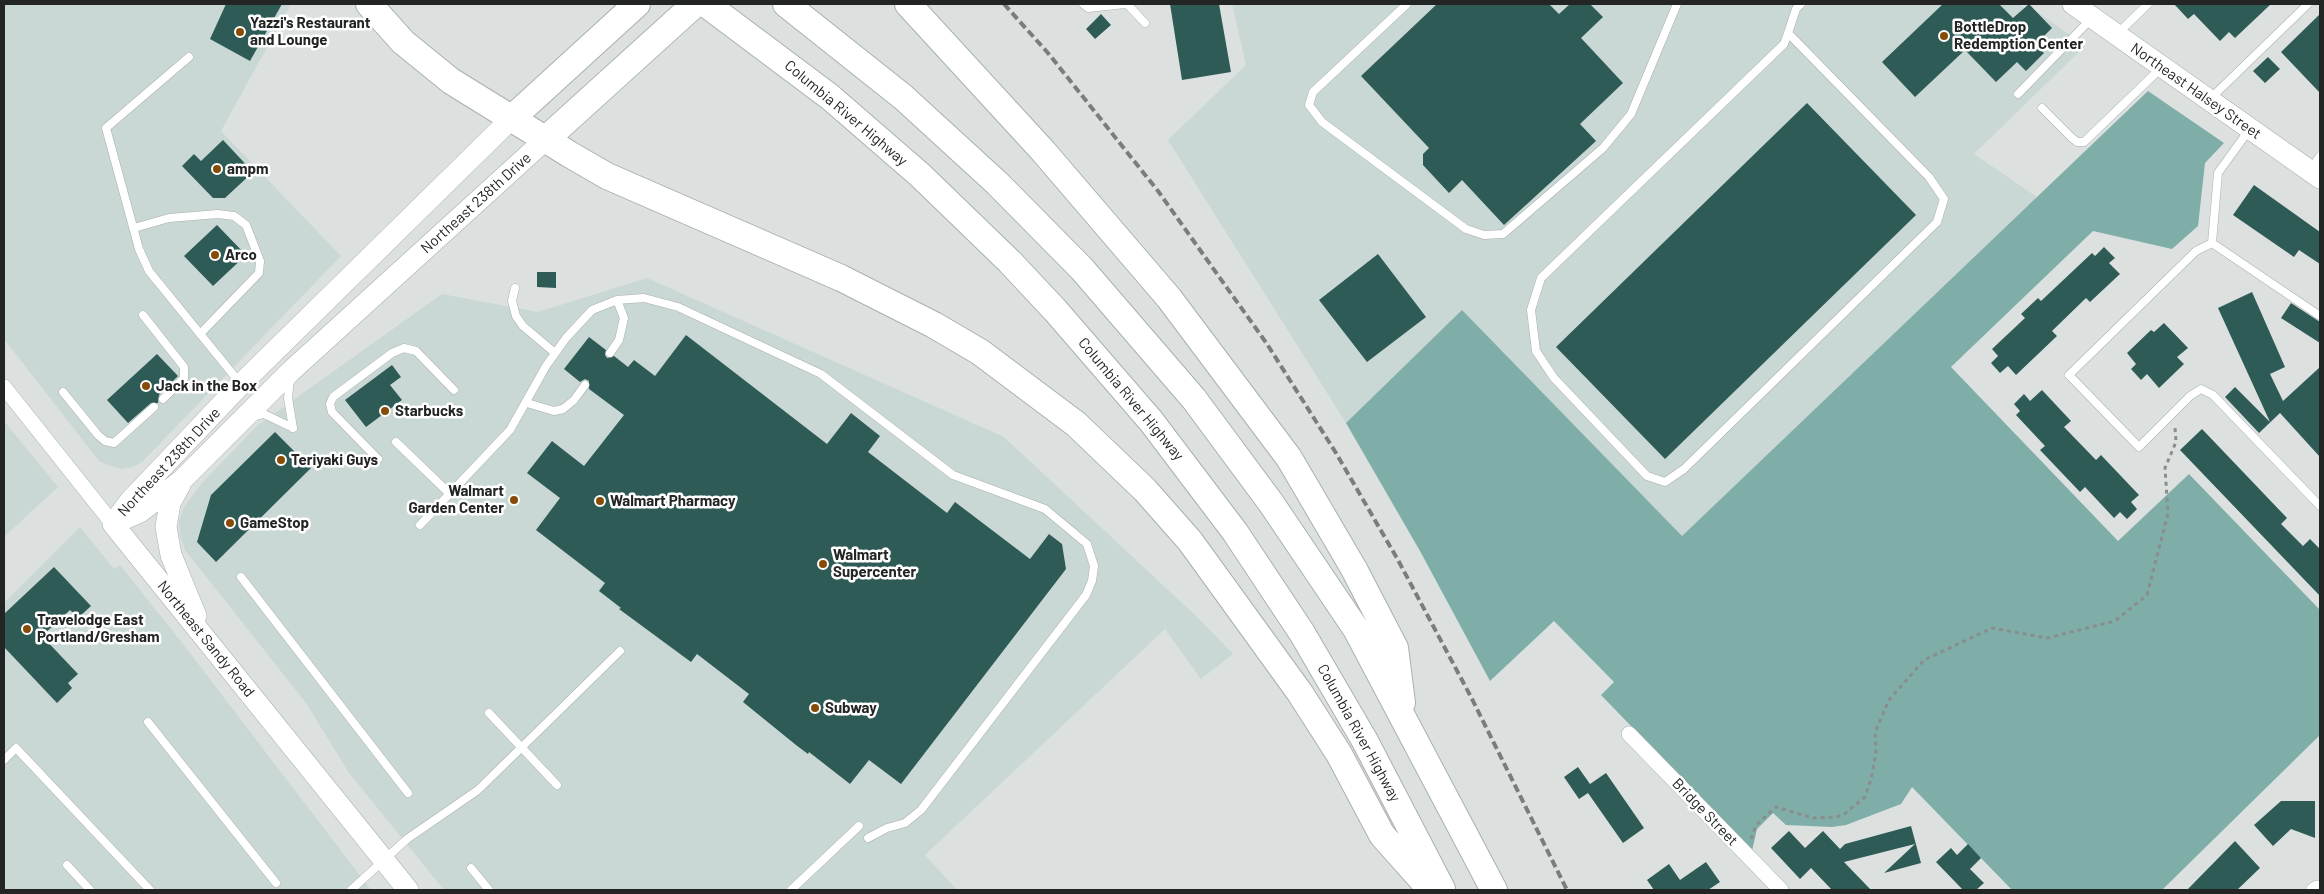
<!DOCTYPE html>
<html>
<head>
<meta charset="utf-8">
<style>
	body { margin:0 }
	#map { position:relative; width:2324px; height:894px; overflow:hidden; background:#dce1e0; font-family:Barlow,sans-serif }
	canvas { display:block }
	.frame { position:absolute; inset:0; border:5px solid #232525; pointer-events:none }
</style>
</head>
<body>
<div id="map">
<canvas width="2324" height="894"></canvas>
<div class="frame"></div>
</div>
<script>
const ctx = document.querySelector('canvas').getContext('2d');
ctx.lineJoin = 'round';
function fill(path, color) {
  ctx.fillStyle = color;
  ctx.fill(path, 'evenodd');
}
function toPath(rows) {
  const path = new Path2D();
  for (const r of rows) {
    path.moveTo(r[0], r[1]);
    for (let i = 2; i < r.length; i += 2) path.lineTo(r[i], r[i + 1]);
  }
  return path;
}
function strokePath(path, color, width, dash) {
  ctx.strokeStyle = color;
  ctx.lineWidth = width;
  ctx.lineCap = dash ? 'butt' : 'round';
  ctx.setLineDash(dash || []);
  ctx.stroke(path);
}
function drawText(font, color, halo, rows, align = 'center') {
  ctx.font = font + ' Barlow,sans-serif';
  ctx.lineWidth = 5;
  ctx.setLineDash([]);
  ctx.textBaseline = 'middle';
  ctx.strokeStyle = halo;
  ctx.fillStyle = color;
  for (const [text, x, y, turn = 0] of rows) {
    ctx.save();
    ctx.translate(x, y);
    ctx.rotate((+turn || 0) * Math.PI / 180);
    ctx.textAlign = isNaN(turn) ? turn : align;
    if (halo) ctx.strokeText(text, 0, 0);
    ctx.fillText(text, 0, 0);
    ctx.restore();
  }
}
const built = toPath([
	[4,4,291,4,221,131,341,256,143,461,133,467,121,469,100,462,4,339],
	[1232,4,2019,4,2026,9,2029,6,2085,46,1974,154,2037,197,1682,536,1462,311,1346,423,1168,140,1246,65],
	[647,278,1004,437,1196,616,1233,654,1201,679,1165,629,925,855,957,890,444,890,349,773,306,703,185,550,180,536,179,521,184,507,201,484,257,426,442,294,538,312],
	[4,421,58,487,4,537],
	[80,527,114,569,120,565,183,644,371,890,4,890,4,603]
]);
const forest = toPath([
	[2148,91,2224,143,2205,163,2198,226,2172,249,2093,231,1951,367,2118,541,2189,474,2320,610,2320,735,2162,890,2012,890,1912,787,1901,804,1846,825,1832,827,1786,825,1773,813,1757,829,1752,851,1601,695,1614,682,1554,621,1490,681,1420,551,1346,423,1462,310,1682,536]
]);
const building = toPath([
	[226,4,282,4,250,61,210,39],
	[1170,4,1219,4,1231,72,1182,80],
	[1437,4,1549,4,1559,14,1570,4,1590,4,1603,17,1581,38,1623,83,1580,124,1596,141,1504,225,1462,180,1449,193,1423,165,1423,154,1429,148,1361,76],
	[1943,4,1999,4,2013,18,2029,4,2052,28,2036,44,2044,53,2026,71,2017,62,1996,82,1965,50,1915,97,1882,62],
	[2174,4,2271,4,2235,38,2229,32,2220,41,2194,14,2188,19],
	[1101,14,1111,25,1095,39,1086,29],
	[2320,14,2320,93,2281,52],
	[2268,57,2280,69,2265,83,2253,71],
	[1807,103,1916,215,1665,459,1556,347],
	[223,140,253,172,225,198,213,198,182,166,194,154,201,161],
	[2254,185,2320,232,2320,264,2299,250,2294,257,2233,215],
	[217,225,246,255,213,286,184,256],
	[2104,247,2115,258,2109,263,2120,274,2090,302,2086,298,2052,331,2057,336,2016,375,2008,366,2000,373,1991,363,1998,356,1992,349,2025,318,2021,314,2038,298,2041,301,2092,253,2095,256],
	[1378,254,1426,317,1367,362,1319,300],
	[537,272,556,272,556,288,537,287],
	[2252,292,2285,367,2270,374,2283,401,2320,367,2320,457,2280,413,2259,433,2225,397,2235,387,2270,422,2218,308],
	[2291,303,2320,322,2320,343,2281,318],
	[2164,323,2188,348,2177,357,2184,364,2159,388,2147,374,2141,380,2131,369,2136,364,2127,353,2151,330,2154,332],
	[686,335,827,444,851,413,880,436,868,452,947,513,955,502,1030,559,1049,534,1062,544,1066,569,901,784,869,760,850,784,809,752,808,754,796,745,743,702,749,694,697,654,691,662,619,609,621,608,599,591,605,583,536,530,560,498,527,473,552,441,584,466,624,415,589,389,589,381,585,379,580,382,564,369,589,337,606,350,605,355,607,358,614,356,628,367,634,360,655,376],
	[157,354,178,376,159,395,158,403,151,403,128,423,107,400],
	[392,365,401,377,390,385,402,400,366,427,345,400],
	[2042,390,2071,421,2064,427,2096,460,2101,455,2139,495,2131,502,2137,509,2127,519,2120,512,2114,518,2085,487,2080,492,2040,450,2045,446,2016,415,2020,411,2014,404,2024,394,2030,401],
	[2202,429,2287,518,2281,524,2303,546,2310,539,2320,549,2320,596,2180,450],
	[275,432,311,468,216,562,197,542,211,495],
	[54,567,91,606,78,618,70,610,42,636,78,674,68,683,72,688,57,703,4,647,4,614],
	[1578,767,1590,784,1606,773,1644,828,1623,843,1588,793,1579,799,1564,777],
	[2281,801,2315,801,2315,838,2291,829,2273,846,2254,825],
	[1911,826,1921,863,1884,873,1915,844,1844,862,1871,890,1832,890,1811,868,1800,879,1771,848,1789,831,1805,848,1823,831,1840,849,1845,844],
	[2235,841,2260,868,2237,890,2187,890],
	[1968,844,1981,858,1970,869,1984,883,1976,890,1963,890,1936,862,1951,848,1957,855],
	[1706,862,1720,882,1708,890,1654,890,1647,880,1669,864,1680,880]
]);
const path = toPath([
	[1751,839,1756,825,1776,807,1813,818,1836,817,1843,815,1865,797,1871,779,1876,753,1875,732,1889,700,1924,660,1992,628,2047,638,2115,621,2147,595,2168,513,2165,468,2176,442,2175,428]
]);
const lane = toPath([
	[1083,4,1088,8,1125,4],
	[1127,4,1145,23],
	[1407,4,1313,92,1309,105,1322,122,1466,229,1484,235,1503,234,1603,148,1631,114,1677,4],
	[1788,33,1929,177,1944,199,1937,222,1684,469,1665,482,1647,476,1554,378,1536,351,1531,310,1541,278,1784,44,1788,33,1796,9,1801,4],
	[2118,33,2148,4],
	[189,57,106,128,139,249,149,271,240,383],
	[2018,94,2091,19],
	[2211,98,2308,4],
	[2042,108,2071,137,2077,142,2084,142,2161,68],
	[2311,169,2320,156],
	[134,228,169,218,218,214,234,216,246,225,260,261,259,273,200,334],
	[2212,243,2196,251,2069,375,2139,447,2190,396,2201,389,2213,395,2320,506],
	[2212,243,2320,316],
	[2212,243,2218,173,2249,130],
	[515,288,512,301,516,316,523,326,555,353],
	[143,315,184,367,184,378,163,399],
	[610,353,619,340,624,318,617,300],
	[290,378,288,398,293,428],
	[63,392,98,435,105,441,114,443,154,407],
	[527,403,554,411,563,409,574,400,585,385],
	[254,416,264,414,293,428],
	[396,442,450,494],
	[378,459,332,412,330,404,333,397,392,353,404,348,416,351,454,390],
	[420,525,510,430,546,366,566,338,592,310,617,300,644,298,678,307,821,374,953,475,1045,509,1087,544,1094,566,1092,581,1086,595,921,810,905,823,887,828,868,838],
	[241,577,408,793],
	[489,713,557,785],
	[148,722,276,883],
	[4,760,16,748,150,890],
	[67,865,90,890],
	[471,868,489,890],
	[351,890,407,839,478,790,620,651],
	[791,890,859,826]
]);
const street = toPath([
	[4,387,113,524],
	[1629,734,1781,890],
	[2314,890,2317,888]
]);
const secondary = toPath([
	[2073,4,2320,178],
	[180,485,170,503,166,527,171,555,196,616],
	[115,521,130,501,241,384,511,119],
	[113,524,140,512,182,480,291,371,545,140],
	[113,524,408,890]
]);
const highway = toPath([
	[369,4,403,42,451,81,569,154,607,176,841,278,934,325,980,352,1076,424,1145,490,1190,541,1300,693,1339,754,1382,835,1431,890],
	[706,4,830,97,920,175,1010,262,1055,310,1151,421,1235,532,1302,633,1365,741,1442,889],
	[786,4,903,97,997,183,1082,269,1194,399,1271,503,1356,629,1494,890],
	[908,4,1043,151,1169,298,1289,458,1354,569,1395,648,1402,703],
	[511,119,637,4],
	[545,140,695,4]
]);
const rail = toPath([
	[1004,4,1048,53,1158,191,1267,344,1336,453,1398,560,1471,697,1567,890]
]);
const markers = [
	[240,32,5,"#874b06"],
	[1944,36,5,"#874b06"],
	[217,169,5,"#874b06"],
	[215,255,5,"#874b06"],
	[146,386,5,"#874b06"],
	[385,411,5,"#874b06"],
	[281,460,5,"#874b06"],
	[514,500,5,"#874b06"],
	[600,501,5,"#874b06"],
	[230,523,5,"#874b06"],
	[823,564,5,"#874b06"],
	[27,629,5,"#874b06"],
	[815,708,5,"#874b06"]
];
const poiNames = [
	["Yazzi's Restaurant",250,23],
	["and Lounge",250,40],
	["BottleDrop",1954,27],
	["Redemption Center",1954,44],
	["ampm",227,169],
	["Arco",225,255],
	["Jack in the Box",156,386],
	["Starbucks",395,411],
	["Teriyaki Guys",291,460],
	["Walmart",504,491,"right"],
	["Garden Center",504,508,"right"],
	["Walmart Pharmacy",610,501],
	["GameStop",240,523],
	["Walmart",833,555],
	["Supercenter",833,572],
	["Travelodge East",37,620],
	["Portland/Gresham",37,637],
	["Subway",825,708]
];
const streetNames = [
	["Northeast Halsey Street",2196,91,35],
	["Columbia River Highway",846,113,40],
	["Northeast 238th Drive",476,203,-42],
	["Columbia River Highway",1131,399,50],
	["Northeast 238th Drive",169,462,-47],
	["Northeast Sandy Road",206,639,51],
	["Columbia River Highway",1359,733,61],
	["Bridge Street",1705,812,46]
];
fill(built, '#c9d7d5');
fill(forest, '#7faea8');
fill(building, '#2e5b56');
strokePath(lane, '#aaafaf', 9);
strokePath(street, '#aaafaf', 16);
strokePath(secondary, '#aaafaf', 22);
strokePath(highway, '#aaafaf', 28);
strokePath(path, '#898d8c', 3, [4, 4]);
strokePath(lane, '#fff', 8);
strokePath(street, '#fff', 15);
strokePath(secondary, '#fff', 21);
strokePath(highway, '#fff', 26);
strokePath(rail, '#7a7d7d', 4, [8, 4]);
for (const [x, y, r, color] of markers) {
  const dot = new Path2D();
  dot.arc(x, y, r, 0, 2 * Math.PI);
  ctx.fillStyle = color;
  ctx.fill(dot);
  strokePath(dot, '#fff', 2);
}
drawText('bold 15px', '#232525', '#fff', poiNames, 'left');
drawText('15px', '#232525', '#fff', streetNames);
</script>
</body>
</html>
